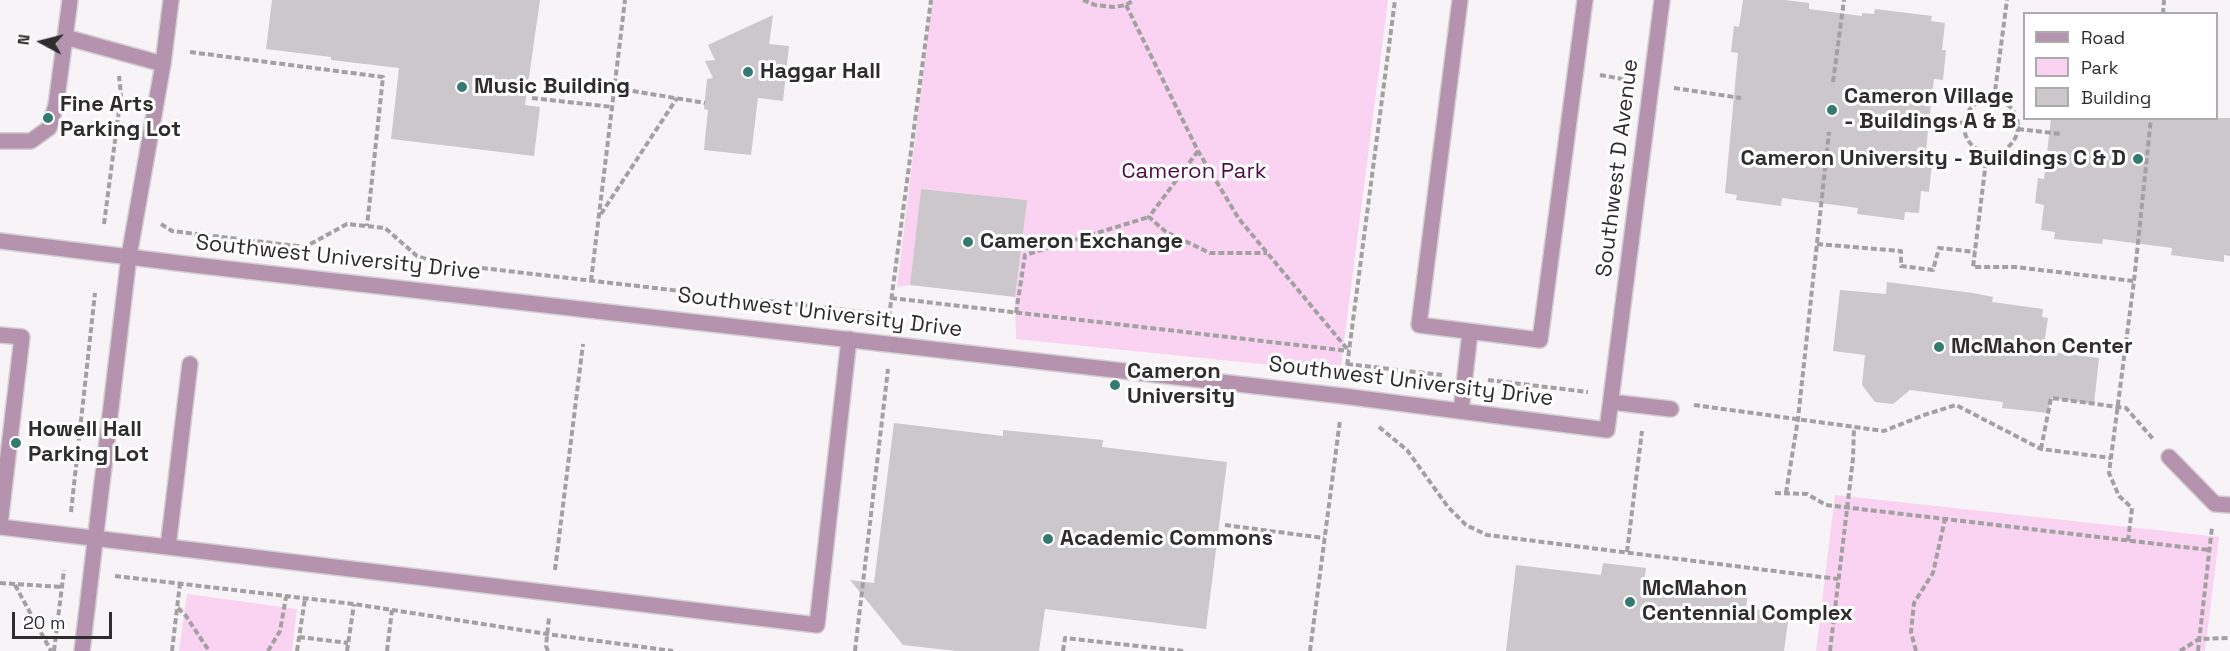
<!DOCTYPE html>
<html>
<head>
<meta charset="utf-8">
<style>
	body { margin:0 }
	#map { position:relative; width:2230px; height:651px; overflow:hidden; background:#f7f3f6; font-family:"Space Grotesk",sans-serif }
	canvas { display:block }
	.legend { position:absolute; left:2023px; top:12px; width:195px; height:108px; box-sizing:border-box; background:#fff; border:2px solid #ababab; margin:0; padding:8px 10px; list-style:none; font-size:18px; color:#2e2c2d }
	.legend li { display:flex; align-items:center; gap:12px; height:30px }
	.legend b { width:30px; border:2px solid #ababab }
	.north { position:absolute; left:12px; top:12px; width:60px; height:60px; -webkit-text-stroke:4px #fff; paint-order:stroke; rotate:277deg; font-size:16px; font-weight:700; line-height:24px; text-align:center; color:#2e2c2d }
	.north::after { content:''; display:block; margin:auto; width:21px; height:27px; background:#2e2c2d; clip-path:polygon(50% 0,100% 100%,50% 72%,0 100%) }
	.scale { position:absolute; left:12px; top:612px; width:100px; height:27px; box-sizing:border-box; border:3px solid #2e2c2d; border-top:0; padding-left:8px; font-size:18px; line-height:21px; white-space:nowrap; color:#2e2c2d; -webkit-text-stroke:4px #fff; paint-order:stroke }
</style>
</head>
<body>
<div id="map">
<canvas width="2230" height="651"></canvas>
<ul class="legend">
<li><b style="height:8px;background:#b593af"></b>Road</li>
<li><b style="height:16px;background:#fad2f2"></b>Park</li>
<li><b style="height:16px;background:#ccc7cb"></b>Building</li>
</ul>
<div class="north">N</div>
<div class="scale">20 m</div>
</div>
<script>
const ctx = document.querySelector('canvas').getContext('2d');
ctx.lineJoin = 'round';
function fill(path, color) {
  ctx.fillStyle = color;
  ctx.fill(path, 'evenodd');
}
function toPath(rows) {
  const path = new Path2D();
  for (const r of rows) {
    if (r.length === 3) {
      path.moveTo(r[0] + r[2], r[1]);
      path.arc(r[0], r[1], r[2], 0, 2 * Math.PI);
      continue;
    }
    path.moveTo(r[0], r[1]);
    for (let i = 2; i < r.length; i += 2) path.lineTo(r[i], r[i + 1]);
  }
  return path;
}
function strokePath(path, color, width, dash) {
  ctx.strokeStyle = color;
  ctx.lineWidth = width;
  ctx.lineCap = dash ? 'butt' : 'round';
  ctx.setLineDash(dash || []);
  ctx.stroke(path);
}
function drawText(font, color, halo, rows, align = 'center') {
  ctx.font = font + ' "Space Grotesk",sans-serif';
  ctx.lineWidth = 6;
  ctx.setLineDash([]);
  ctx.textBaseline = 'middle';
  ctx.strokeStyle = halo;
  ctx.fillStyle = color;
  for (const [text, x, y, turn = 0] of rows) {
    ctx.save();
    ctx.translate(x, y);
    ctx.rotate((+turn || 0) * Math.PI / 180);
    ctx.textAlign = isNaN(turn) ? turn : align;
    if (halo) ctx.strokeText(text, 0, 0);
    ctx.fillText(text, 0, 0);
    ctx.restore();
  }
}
const green = toPath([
	[932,0,1388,0,1340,372,1016,339,1015,297,1026,200,921,189,910,285,897,287],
	[1835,495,2219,537,2205,651,1816,651],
	[187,594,297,609,292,651,179,651]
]);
const building = toPath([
	[272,0,540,0,525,105,540,107,534,156,391,139,399,68,331,60,331,57,266,49],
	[1743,0,1785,0,1809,3,1809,9,1862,16,1862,13,1874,14,1875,9,1932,16,1931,21,1945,23,1942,50,1946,50,1943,80,1934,79,1928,130,1925,162,1932,163,1929,192,1921,191,1919,213,1905,212,1904,220,1857,214,1858,208,1782,198,1781,206,1736,200,1737,195,1725,193,1738,53,1731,52,1734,26,1739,27],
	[773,15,769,44,789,46,783,101,758,98,751,155,704,150,708,110,704,109,707,79,713,78,705,61,715,60,708,45],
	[2051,118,2230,118,2230,256,2224,255,2224,262,2171,255,2172,248,2103,239,2102,244,2054,239,2055,232,2041,230,2044,205,2035,203,2038,178,2044,179],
	[921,189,1027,200,1015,297,910,285],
	[1887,282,1973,293,1993,297,1992,302,2043,309,2042,317,2048,318,2043,351,2099,358,2094,404,2051,398,2048,413,2002,408,2003,402,1910,390,1893,404,1875,402,1862,385,1865,355,1833,351,1840,290,1886,294],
	[894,423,1003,436,1003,430,1103,440,1102,447,1227,462,1206,629,1045,609,1039,651,956,651,903,645,850,580,874,583],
	[1603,563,1646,568,1644,581,1748,593,1746,608,1789,614,1784,651,1506,651,1516,565,1601,575]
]);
const path = toPath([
	[1083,0,1095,5,1114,7,1126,5,1134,0],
	[1126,5,1198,151,1239,219,1348,350],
	[2163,14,2164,0],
	[190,52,383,77,367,226],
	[1600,75,1628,80],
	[1833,82,1844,0],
	[615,88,705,103],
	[1674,88,1741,98],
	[532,98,613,107],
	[1994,99,2007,0],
	[1991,126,27],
	[1924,118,1964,123],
	[2018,129,2061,134],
	[1198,151,1149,217,1166,232,1210,253,1267,253],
	[1987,153,1973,267,2015,267,2134,281],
	[601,214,677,98],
	[104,224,121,95,119,76],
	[161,224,172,231,305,247,347,224,385,228,417,256,438,263,889,315],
	[1817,244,1901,251,1901,266,1933,270,1939,248,1975,252],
	[591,281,625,0],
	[891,298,1349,351],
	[1016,313,1025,255,1149,217],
	[889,317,931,0],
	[1347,364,1442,375],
	[1346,374,1395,0],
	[1488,380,1588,392],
	[1694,405,1884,431,1924,415,1956,405,2041,449,2111,458],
	[1379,427,1407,450,1448,507,1466,525,1487,535,1838,579],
	[2041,449,2051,398,2126,408,2154,440],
	[1775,493,1807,494,1826,505,2209,550],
	[1786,493,1798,419,1829,132],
	[71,512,95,293],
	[1225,525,1324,538],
	[2128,541,2132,508,2119,496,2109,473,2134,281,2151,118],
	[1627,552,1642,431],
	[555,570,583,344],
	[115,576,354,604,547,634,673,651],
	[0,583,62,587],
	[15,585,51,651],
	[178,608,186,616,209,651],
	[299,637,348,643],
	[54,651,64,570],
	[172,651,180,583],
	[268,651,280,631,286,597],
	[297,651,305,599],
	[347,651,354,604],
	[387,651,392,610],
	[548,651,546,646,549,617],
	[855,651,888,369],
	[1063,651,1065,638,1183,651],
	[1310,651,1340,420],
	[1830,651,1853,459,1854,427],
	[1916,651,1911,632,1914,603,1933,573,1945,519],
	[2180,651,2199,639,2230,638],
	[2198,651,2212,527]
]);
const lane = toPath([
	[1460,0,1419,325,1540,340,1585,0],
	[65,37,163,64],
	[0,141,31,141,49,128,56,105,70,0],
	[0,335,22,337,0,524],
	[190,364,168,547,817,625,849,339],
	[1461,411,1470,332],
	[0,527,168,547],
	[82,651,129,256,163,64,171,0]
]);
const street = toPath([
	[0,241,194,265,1343,396,1607,430,1662,0],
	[1611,402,1671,409],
	[2169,457,2215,504,2230,505]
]);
const markers = [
	[748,72,6,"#357a70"],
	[462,87,6,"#357a70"],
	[1832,110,6,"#357a70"],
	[48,118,6,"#357a70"],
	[2138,159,6,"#357a70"],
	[968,242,6,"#357a70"],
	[1939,347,6,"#357a70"],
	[1115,385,6,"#357a70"],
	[16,443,6,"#357a70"],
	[1048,539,6,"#357a70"],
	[1630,602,6,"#357a70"]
];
const poiNames = [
	["Haggar Hall",760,72],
	["Music Building",474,87],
	["Cameron Village",1844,97],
	["- Buildings A & B",1844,122],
	["Fine Arts",60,105],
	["Parking Lot",60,130],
	["Cameron University - Buildings C & D",2126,159,"right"],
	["Cameron Exchange",980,242],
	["McMahon Center",1951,347],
	["Cameron",1127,372],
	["University",1127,397],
	["Howell Hall",28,430],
	["Parking Lot",28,455],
	["Academic Commons",1060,539],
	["McMahon",1642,589],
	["Centennial Complex",1642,614]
];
const streetNames = [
	["Southwest D Avenue",1618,168,-83],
	["Southwest University Drive",338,258,6],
	["Southwest University Drive",820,313,7],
	["Southwest University Drive",1411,382,7]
];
const parkNames = [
	["Cameron Park",1194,172]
];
fill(green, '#fad2f2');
fill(building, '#ccc7cb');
strokePath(lane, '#d3cfd2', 18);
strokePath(street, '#d3cfd2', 18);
strokePath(path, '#a3a0a2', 4, [6, 3]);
strokePath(lane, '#b593af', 15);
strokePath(street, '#b593af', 15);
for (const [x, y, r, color] of markers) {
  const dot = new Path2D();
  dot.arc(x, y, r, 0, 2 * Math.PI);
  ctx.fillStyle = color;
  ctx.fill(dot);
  strokePath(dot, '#fff', 2);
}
drawText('bold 22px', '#2e2c2d', '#fff', poiNames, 'left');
drawText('22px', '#2e2c2d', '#fff', streetNames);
drawText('22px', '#510b4a', '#fff', parkNames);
</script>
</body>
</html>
